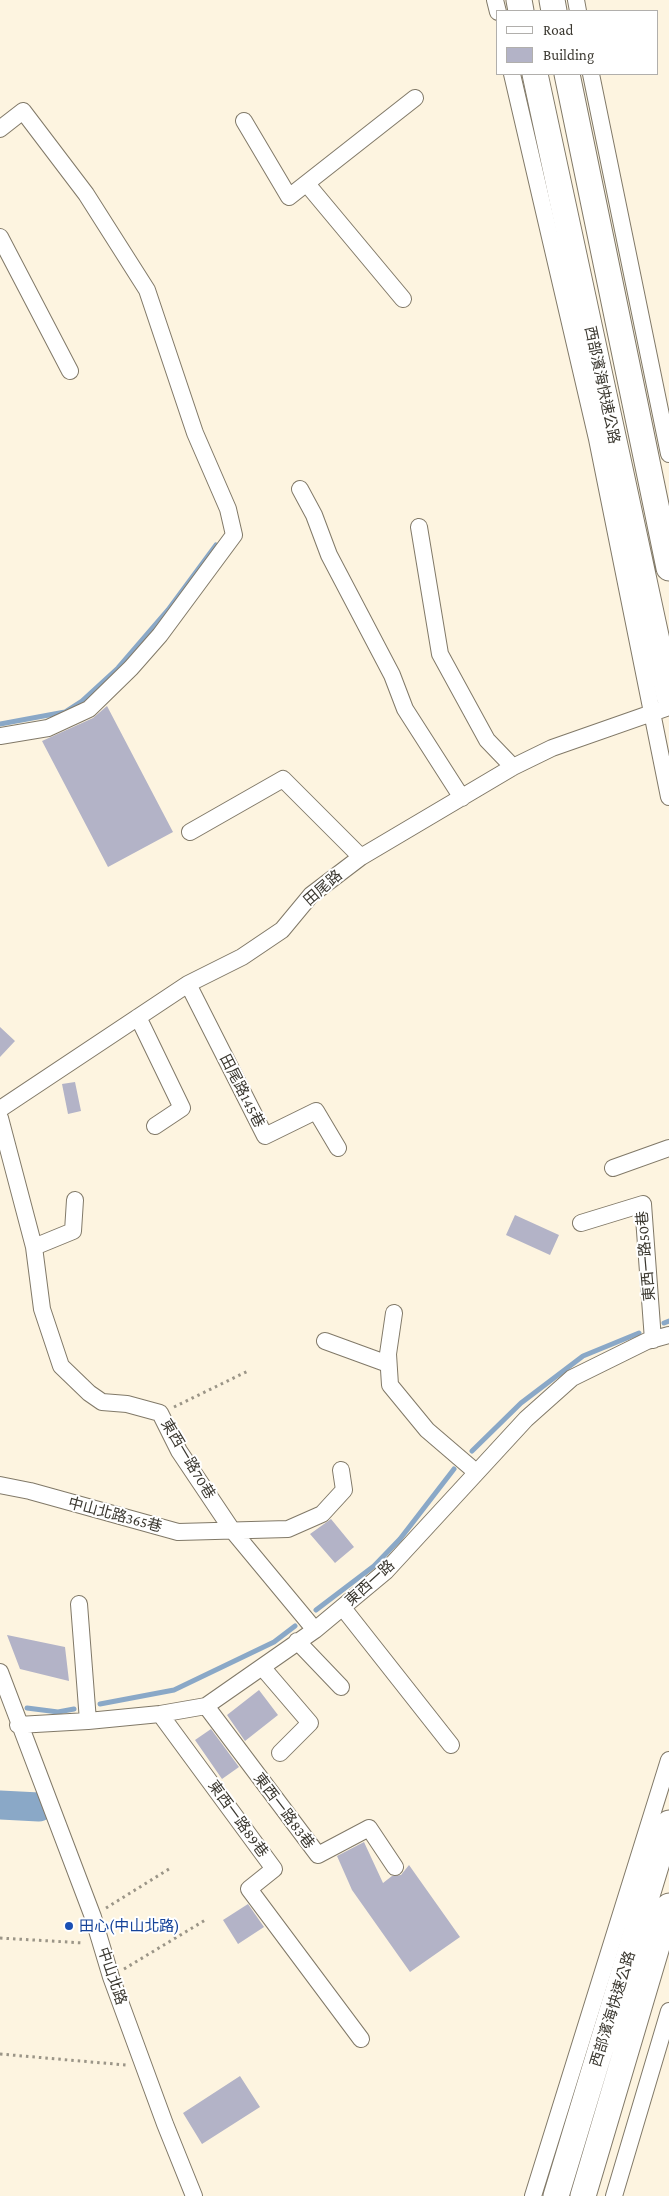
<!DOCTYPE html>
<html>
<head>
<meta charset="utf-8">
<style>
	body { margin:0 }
	#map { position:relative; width:669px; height:2196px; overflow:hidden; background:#fdf4e0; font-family:"Crimson Pro",serif }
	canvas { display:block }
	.legend { position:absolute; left:496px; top:10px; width:162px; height:65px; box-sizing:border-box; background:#fff; border:1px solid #b1afac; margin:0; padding:6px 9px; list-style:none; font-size:15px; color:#3b3830 }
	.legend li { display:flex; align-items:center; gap:10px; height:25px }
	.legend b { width:25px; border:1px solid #b1afac }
</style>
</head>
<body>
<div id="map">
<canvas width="669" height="2196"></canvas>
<ul class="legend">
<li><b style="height:6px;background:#fff"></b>Road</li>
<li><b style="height:14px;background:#b3b3c7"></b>Building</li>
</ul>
</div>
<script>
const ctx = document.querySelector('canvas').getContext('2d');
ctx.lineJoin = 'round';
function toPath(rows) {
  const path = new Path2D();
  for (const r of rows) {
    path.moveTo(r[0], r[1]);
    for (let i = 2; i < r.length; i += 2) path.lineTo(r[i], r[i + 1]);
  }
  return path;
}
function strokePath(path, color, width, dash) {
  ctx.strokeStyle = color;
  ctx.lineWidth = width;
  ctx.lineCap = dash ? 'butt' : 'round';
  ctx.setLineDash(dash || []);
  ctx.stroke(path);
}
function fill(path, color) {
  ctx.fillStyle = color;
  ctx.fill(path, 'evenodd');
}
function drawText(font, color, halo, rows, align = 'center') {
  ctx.font = font + ' "Crimson Pro","Noto Sans TC",serif';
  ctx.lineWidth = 4;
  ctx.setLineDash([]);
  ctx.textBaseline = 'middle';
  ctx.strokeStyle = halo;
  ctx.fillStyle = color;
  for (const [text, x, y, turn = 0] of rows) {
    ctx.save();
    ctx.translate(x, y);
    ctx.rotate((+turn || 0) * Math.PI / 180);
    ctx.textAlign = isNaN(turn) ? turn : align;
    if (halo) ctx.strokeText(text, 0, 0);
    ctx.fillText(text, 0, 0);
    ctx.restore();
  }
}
const stream = toPath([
	[0,724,65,712,82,701,118,668,168,610,216,545],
	[664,1323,669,1321],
	[472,1451,521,1403,583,1356,639,1333],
	[316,1610,374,1566,400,1539,454,1469],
	[100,1704,174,1690,274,1642,295,1626],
	[27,1708,58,1712,74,1709]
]);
const river = toPath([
	[0,1805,39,1807]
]);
const building = toPath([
	[107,706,173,832,108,867,42,741,93,718],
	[0,1027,15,1041,0,1057],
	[75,1082,81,1111,68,1114,62,1084],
	[515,1215,559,1235,550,1255,506,1235],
	[331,1519,354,1547,335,1563,310,1534],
	[7,1635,65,1647,69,1681,20,1669],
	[259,1690,278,1715,245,1741,227,1715],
	[211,1729,239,1767,222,1779,195,1740],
	[364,1842,383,1883,392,1876,401,1875,409,1865,460,1937,410,1972,352,1890,337,1856],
	[248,1904,264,1927,238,1944,223,1920],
	[240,2076,260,2107,202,2144,183,2113]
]);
const path = toPath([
	[174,1407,248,1371],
	[106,1908,169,1869],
	[0,1938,84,1943],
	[124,1969,207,1919],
	[0,2054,126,2065]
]);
const minor = toPath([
	[495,0,498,12],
	[576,0,578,11],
	[512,74,597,439,669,797],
	[591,74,669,454],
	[244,121,289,197,415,98],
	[0,129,23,111,86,194,147,290,195,433,228,509,234,535,160,635,131,668,89,709,48,728,0,736],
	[307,184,403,299],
	[0,237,70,371],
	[300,489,314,515,329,555,392,675,405,709,462,798],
	[419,527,440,654,487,740,513,767],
	[190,832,283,779,361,857],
	[188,984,265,1136,316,1111,338,1148],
	[138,1017,182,1108,155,1126],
	[0,1109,188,984,242,957,282,930,311,895,361,857,513,767,552,748,669,707],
	[0,1118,34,1247,42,1309,61,1366,89,1393,102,1402,127,1404,160,1413,179,1451,232,1530,315,1630],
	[613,1168,669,1148],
	[581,1223,643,1204,653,1340],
	[34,1247,73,1231,75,1200],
	[394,1313,388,1354,390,1385,427,1430,476,1472],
	[325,1341,388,1364],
	[0,1485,30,1491,178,1532,288,1529,322,1514,344,1490,341,1470],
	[79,1604,88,1721],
	[343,1608,451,1745],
	[297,1641,341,1687],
	[262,1667,310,1723,280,1753],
	[0,1672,93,1917,111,1977,165,2124,194,2196],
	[206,1706,318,1855,369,1828,395,1867],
	[160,1714,274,1869,249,1889,361,2039],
	[18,1725,88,1721,160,1714,206,1706,315,1630,386,1571,526,1419,572,1378,647,1341,669,1335],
	[533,2196,669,1760],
	[614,2196,669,2011]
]);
const highway = toPath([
	[519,0,521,11],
	[552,0,554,11],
	[535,74,669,696],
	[567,74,669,568],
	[556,2196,669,1823],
	[583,2196,669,1906]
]);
const markers = [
	[69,1926,5,"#1a4fb4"]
];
const streetNames = [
	["西部濱海快速公路",602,385,78],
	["田尾路",323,888,-41],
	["田尾路145巷",242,1091,63],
	["東西一路50巷",646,1256,-95],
	["東西一路70巷",188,1459,59],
	["中山北路365巷",115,1515,15],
	["東西一路",370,1583,-42],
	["東西一路83巷",284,1811,53],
	["東西一路89巷",238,1819,54],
	["中山北路",112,1976,71],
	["西部濱海快速公路",613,2009,-73]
];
const transitNames = [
	["田心(中山北路)",79,1926]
];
strokePath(stream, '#8aa8c7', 5);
strokePath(river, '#8aa8c7', 29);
fill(building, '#b3b3c7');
strokePath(minor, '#817968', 18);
strokePath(highway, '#817968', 27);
strokePath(path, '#9b9587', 3, [2.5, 4]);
strokePath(minor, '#fff', 16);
strokePath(highway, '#fff', 25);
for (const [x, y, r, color] of markers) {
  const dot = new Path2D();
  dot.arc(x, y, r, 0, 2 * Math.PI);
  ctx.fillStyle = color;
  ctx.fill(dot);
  strokePath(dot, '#fff', 2);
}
drawText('15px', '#3b3830', '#fff', streetNames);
drawText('15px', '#164399', '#fff', transitNames, 'left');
</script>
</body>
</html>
